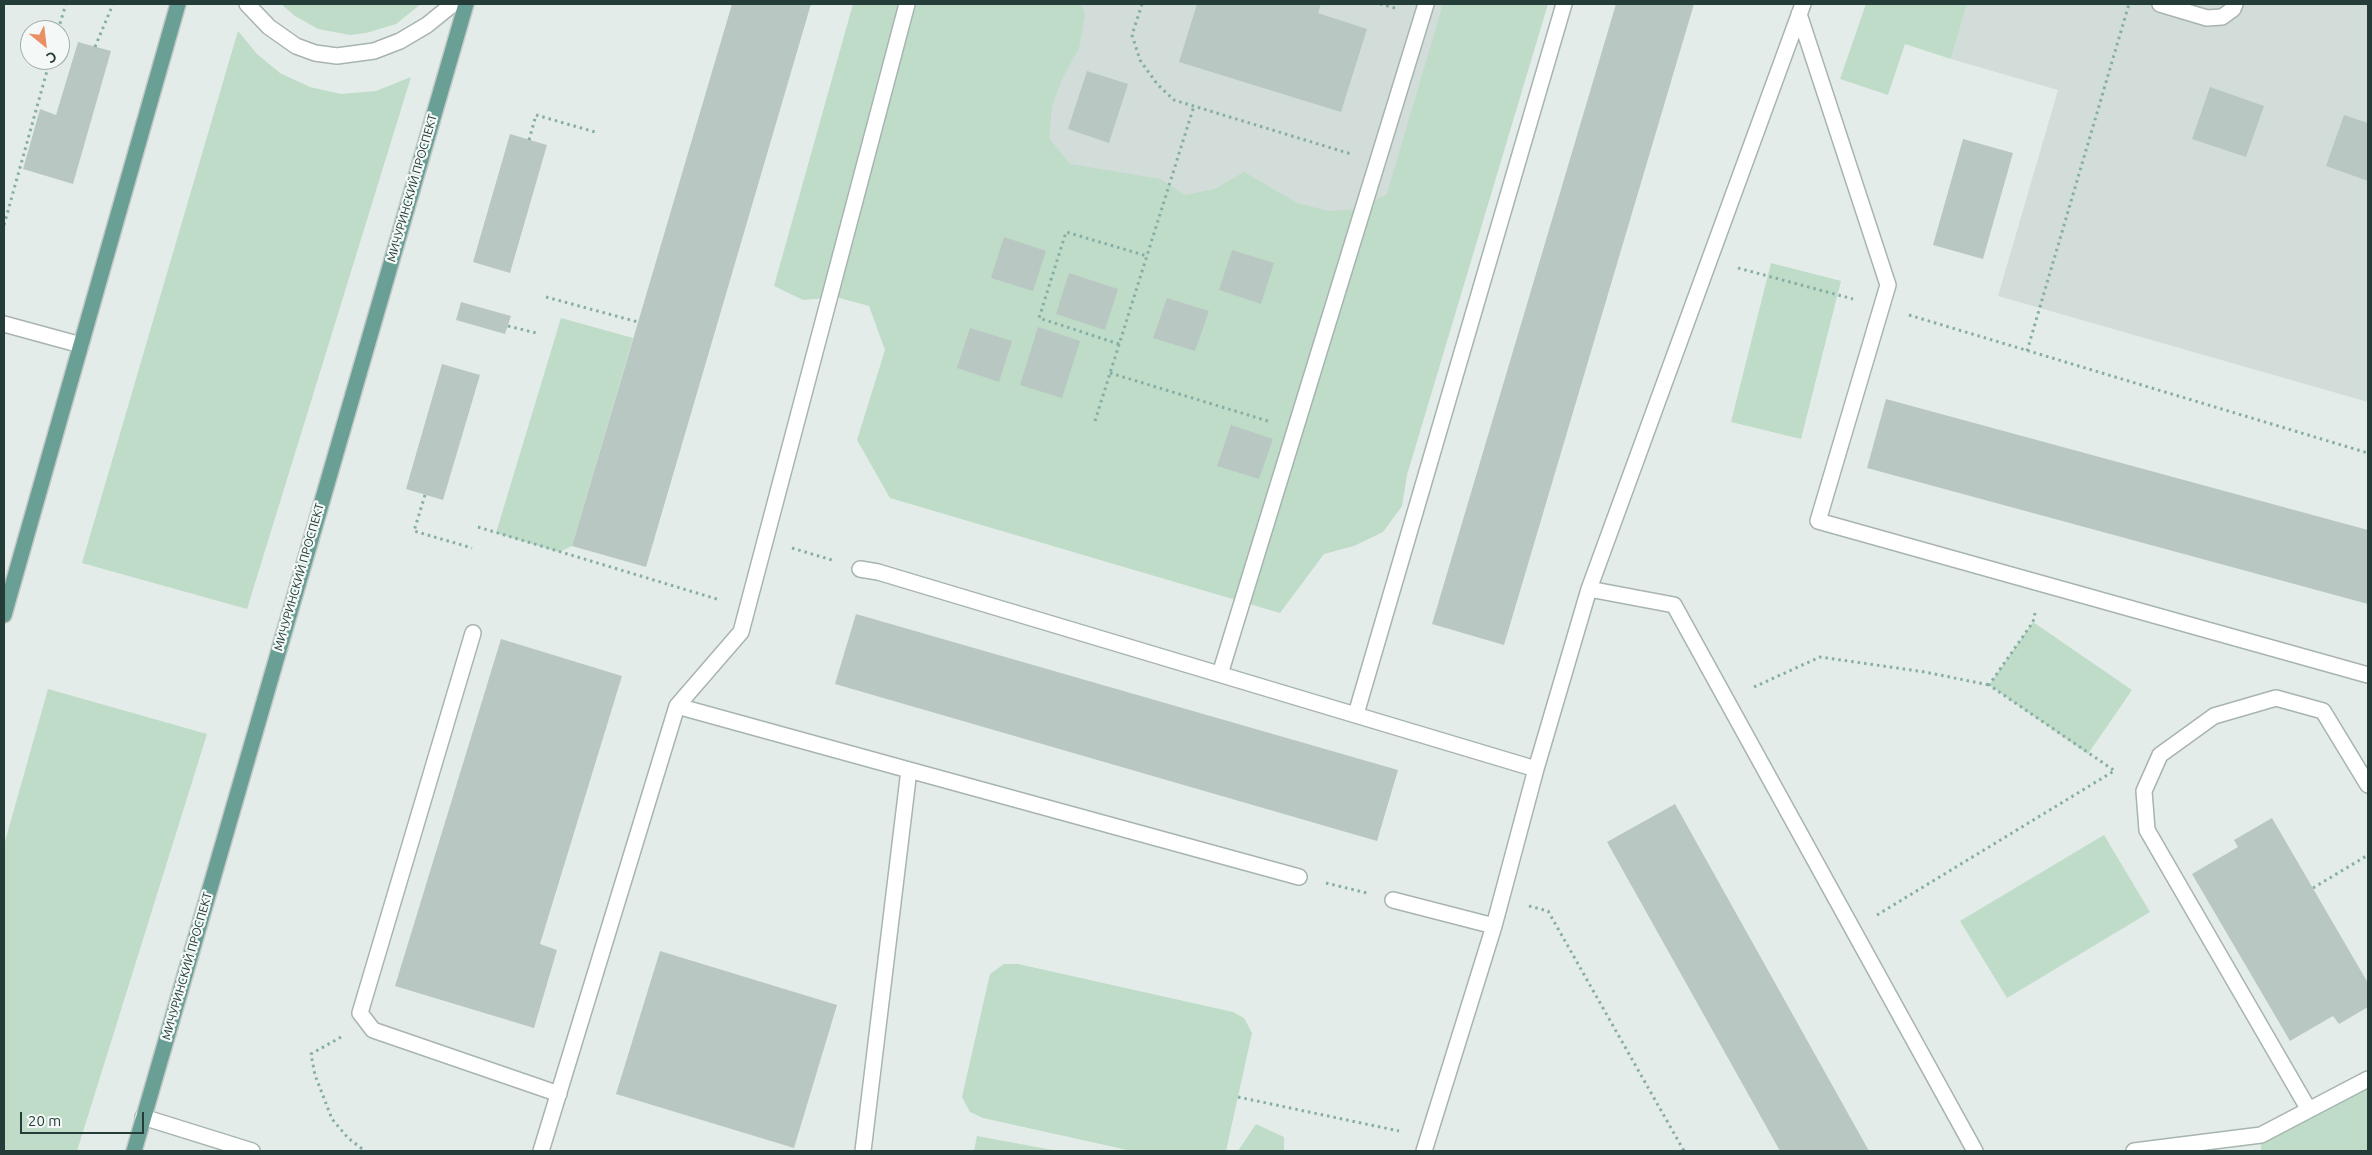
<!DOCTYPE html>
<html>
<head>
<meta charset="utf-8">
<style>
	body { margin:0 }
	#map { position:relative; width:2372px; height:1155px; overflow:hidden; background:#e4ece9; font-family:Ubuntu,sans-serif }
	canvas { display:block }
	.frame { position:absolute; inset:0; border:5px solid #243d38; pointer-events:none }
	.north { position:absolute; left:20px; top:20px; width:50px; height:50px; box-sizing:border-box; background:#f4f9f7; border:1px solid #a1aeab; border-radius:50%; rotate:151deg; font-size:14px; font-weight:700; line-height:20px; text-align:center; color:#243d38 }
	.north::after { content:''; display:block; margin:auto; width:18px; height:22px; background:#ea8e63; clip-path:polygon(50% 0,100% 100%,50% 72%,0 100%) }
	.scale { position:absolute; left:20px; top:1112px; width:124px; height:22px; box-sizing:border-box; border:2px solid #243d38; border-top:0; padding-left:6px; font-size:15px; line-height:18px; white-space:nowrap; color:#243d38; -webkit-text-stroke:4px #f4f9f7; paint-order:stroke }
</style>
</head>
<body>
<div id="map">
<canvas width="2372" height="1155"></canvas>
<div class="frame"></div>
<div class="north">С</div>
<div class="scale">20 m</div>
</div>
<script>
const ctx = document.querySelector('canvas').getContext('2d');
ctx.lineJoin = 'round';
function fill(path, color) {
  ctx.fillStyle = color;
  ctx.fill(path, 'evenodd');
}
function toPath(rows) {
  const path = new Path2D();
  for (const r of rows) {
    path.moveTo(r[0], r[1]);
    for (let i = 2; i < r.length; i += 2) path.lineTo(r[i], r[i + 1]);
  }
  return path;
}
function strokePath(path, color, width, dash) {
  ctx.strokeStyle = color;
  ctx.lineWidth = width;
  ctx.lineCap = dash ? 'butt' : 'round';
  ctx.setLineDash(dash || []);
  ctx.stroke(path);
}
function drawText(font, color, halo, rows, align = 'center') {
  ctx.font = font + ' Ubuntu,sans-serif';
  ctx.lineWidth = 4.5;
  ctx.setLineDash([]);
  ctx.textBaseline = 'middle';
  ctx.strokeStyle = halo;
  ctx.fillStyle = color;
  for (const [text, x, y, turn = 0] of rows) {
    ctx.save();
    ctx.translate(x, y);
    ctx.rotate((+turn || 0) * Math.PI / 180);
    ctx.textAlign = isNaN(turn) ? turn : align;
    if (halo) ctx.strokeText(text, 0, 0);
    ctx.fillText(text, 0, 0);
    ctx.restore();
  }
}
const built = toPath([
	[1047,4,1476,4,1297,585,905,465],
	[1967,4,2368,4,2368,402,1998,296,2058,90,1951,59]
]);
const green = toPath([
	[281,4,421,4,396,24,366,33,350,35,318,29,295,16],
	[853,4,1081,4,1085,14,1079,48,1063,77,1052,106,1049,138,1070,164,1160,179,1185,195,1215,189,1244,172,1297,203,1328,211,1360,209,1387,194,1443,4,1548,4,1407,475,1402,506,1383,532,1354,546,1324,554,1280,613,890,498,857,440,885,350,869,306,836,297,803,300,774,286],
	[1866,4,1967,4,1951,59,1905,44,1888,95,1840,79],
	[238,31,257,54,280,73,310,87,341,94,376,91,411,77,247,609,82,563],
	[1771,263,1841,281,1801,439,1731,422],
	[561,318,633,338,572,546,559,552,496,533],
	[2033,622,2132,690,2088,754,1989,685],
	[48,689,207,734,77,1151,4,1151,4,845],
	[2104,835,2150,912,2007,998,1960,921],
	[1004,964,1018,964,1233,1012,1244,1018,1252,1033,1226,1151,1132,1151,983,1118,970,1112,962,1097,990,974],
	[2368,1079,2368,1151,2261,1151,2261,1135],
	[1256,1124,1284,1137,1284,1151,1238,1151],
	[977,1136,1058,1151,974,1151]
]);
const building = toPath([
	[732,4,811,4,646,567,572,546],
	[1197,4,1321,4,1318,13,1367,29,1341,112,1179,62],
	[1616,4,1694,4,1504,645,1432,624],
	[78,42,111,51,73,184,23,169,40,109,56,115],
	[1087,71,1128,84,1109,143,1068,129],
	[2210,87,2264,106,2246,157,2192,139],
	[2344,115,2368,123,2368,181,2326,166],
	[510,134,547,145,510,273,473,262],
	[1963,139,2013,153,1983,259,1933,245],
	[1004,237,1046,251,1033,291,991,278],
	[1232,250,1274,263,1261,304,1219,290],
	[1069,273,1118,289,1105,330,1056,314],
	[1167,298,1209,311,1195,351,1153,338],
	[461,302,511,316,505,334,456,320],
	[1038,327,1080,341,1062,398,1020,385],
	[970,328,1012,341,999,382,957,368],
	[442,364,480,375,443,500,406,489],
	[1886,399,2368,530,2368,604,1867,468],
	[1231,425,1273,439,1259,479,1217,466],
	[856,614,1398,770,1377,841,835,684],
	[501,639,622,676,540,944,557,950,534,1028,395,986],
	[1675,804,1869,1151,1780,1151,1607,842],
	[2272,818,2368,983,2368,1007,2339,1024,2333,1016,2290,1041,2192,874,2238,847,2234,840],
	[660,951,837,1005,794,1148,616,1094]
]);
const path = toPath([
	[1142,4,1132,35,1140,60,1157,84,1174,100,1351,154],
	[1380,4,1395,8],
	[58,30,66,4],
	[95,47,113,4],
	[529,140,536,115,595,132],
	[4,225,50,60],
	[1738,268,1853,299],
	[546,297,638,322],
	[1909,315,2368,453],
	[508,326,536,333],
	[1119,344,1039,318,1066,232,1147,256],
	[2027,351,2129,4],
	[1110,373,1268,421],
	[1095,421,1194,106],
	[425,495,414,531,472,548],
	[478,527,720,600],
	[792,548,832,560],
	[2035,613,2033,622,1989,685,2115,771],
	[1754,687,1820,657,1925,672,1989,685],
	[1326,883,1367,893],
	[2313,888,2368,855],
	[1529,906,1548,911,1684,1151],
	[1877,915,2114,771],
	[341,1037,311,1054,315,1075,332,1119,348,1138,365,1151],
	[1238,1097,1399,1131]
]);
const service = toPath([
	[2160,4,2207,18,2222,17,2233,9,2235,4],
	[1799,14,1888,285,1818,521,2368,675],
	[4,324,81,345],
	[860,569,878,572,1536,769],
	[1589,589,1674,605,1975,1151],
	[473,633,360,1013,373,1030,559,1094],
	[1220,674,1426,4],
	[677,706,741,632,907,4],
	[1356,714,1564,4],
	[1393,900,1494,926],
	[2309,1110,2147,830,2144,791,2160,755,2214,716,2276,698,2323,711,2368,785],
	[541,1151,677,706,909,770],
	[863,1151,909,770,1299,877],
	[1424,1151,1494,926,1536,769,1589,589,1803,4],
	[2134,1151,2261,1135,2368,1079]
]);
const tertiary = toPath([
	[247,4,269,27,296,46,315,53,337,56,374,51,400,41,427,25,453,4],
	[143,1117,252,1151]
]);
const primary = toPath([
	[4,615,178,4],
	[134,1151,466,4]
]);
const streetNames = [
	["МИЧУРИНСКИЙ ПРОСПЕКТ",412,188,-74],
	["МИЧУРИНСКИЙ ПРОСПЕКТ",299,577,-74],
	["МИЧУРИНСКИЙ ПРОСПЕКТ",187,966,-74]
];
fill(built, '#d2dcd8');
fill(green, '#bedcc8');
fill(building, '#b9c7c2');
strokePath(service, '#a7b4b0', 18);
strokePath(tertiary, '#a7b4b0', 18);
strokePath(primary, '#c2c9c7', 18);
strokePath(path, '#86aea4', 3, [2.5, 4]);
strokePath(service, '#fff', 15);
strokePath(tertiary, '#fff', 15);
strokePath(primary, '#6a9f96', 15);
drawText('12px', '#243d38', '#f4f9f7', streetNames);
</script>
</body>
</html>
